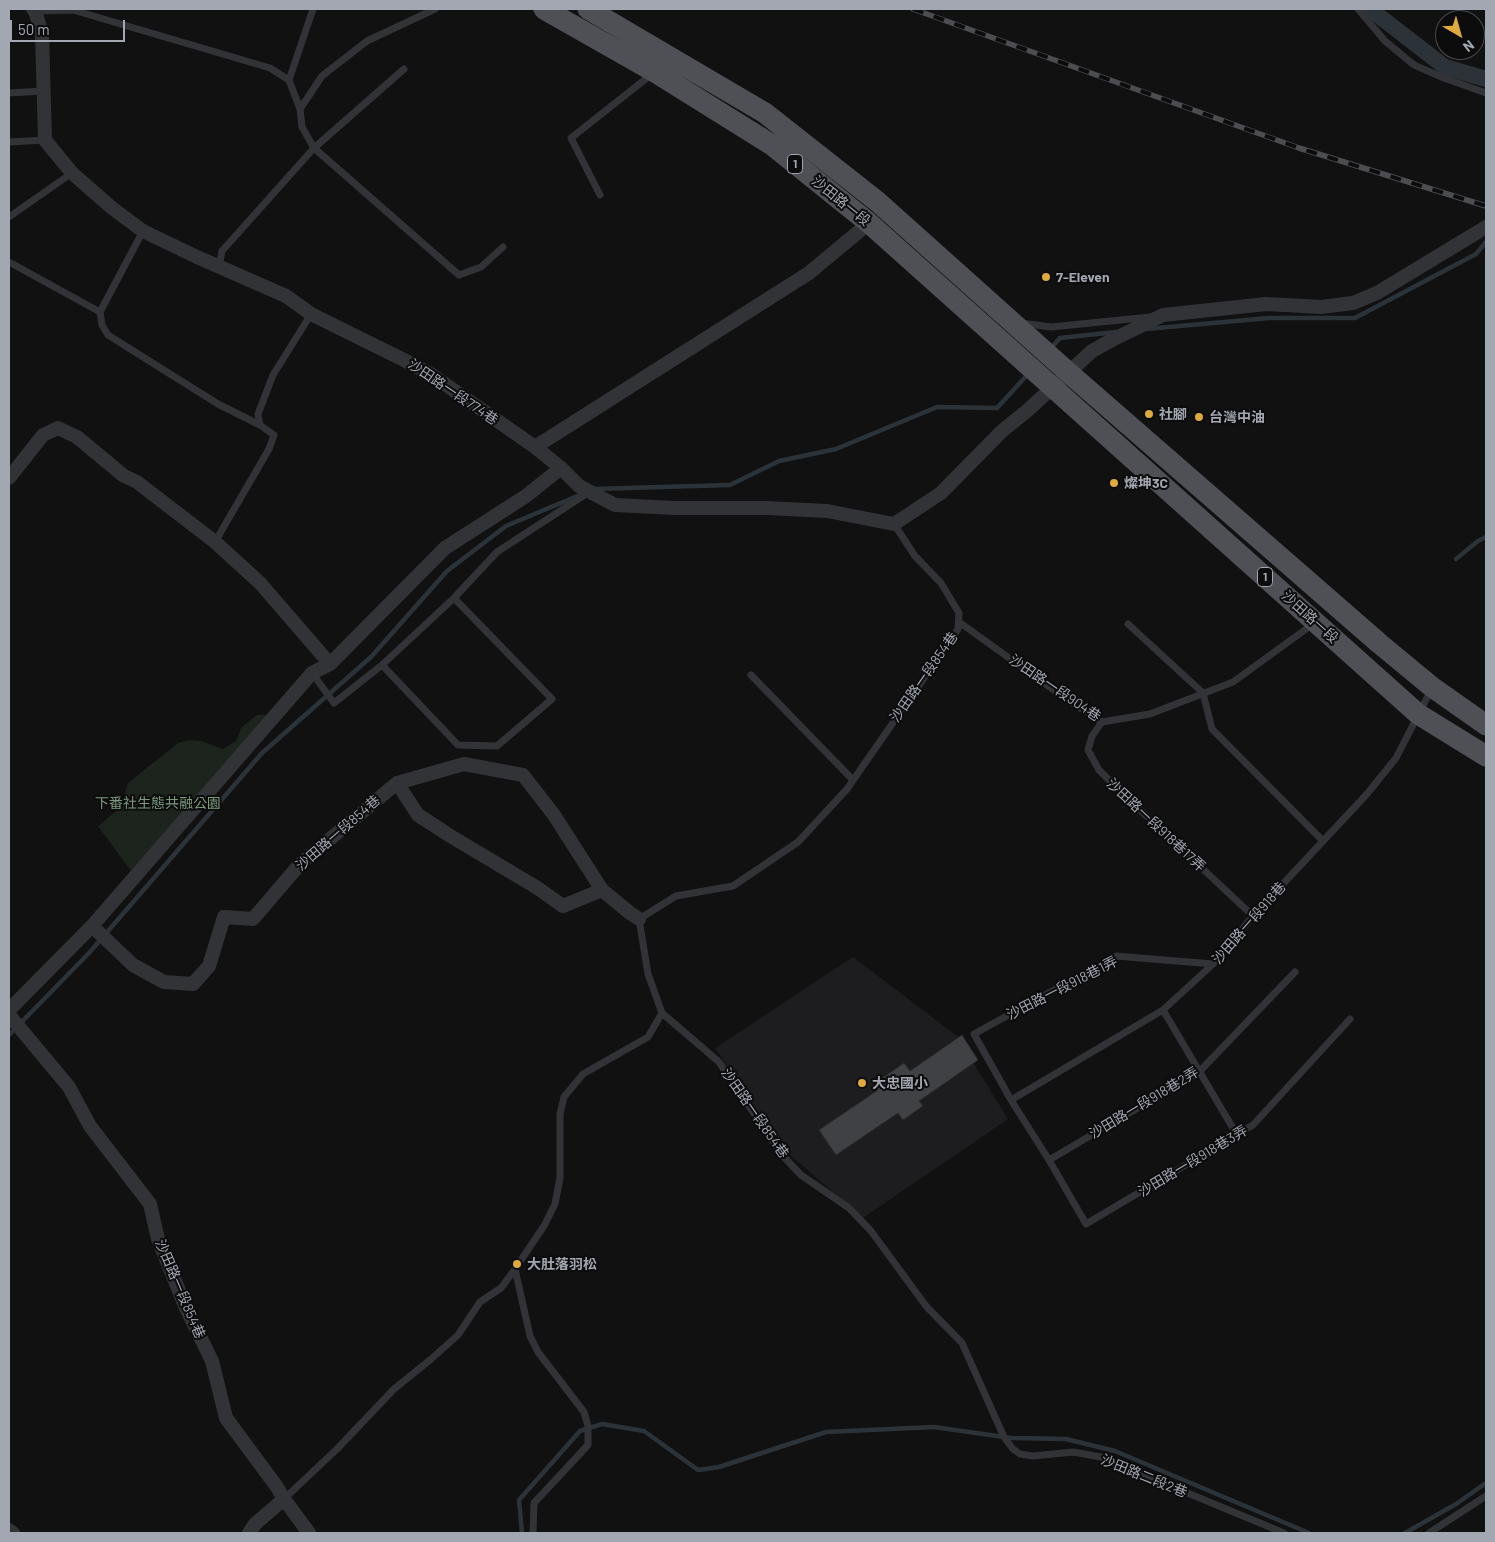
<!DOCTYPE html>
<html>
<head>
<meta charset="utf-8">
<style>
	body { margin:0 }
	#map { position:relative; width:1495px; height:1542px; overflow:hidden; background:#111112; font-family:Barlow,sans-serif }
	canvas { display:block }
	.frame { position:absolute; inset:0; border:10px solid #a3a7b1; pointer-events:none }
	.north { position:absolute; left:1435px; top:10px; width:50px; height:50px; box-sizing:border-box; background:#0c0c0d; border:1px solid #484a4f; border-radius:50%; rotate:142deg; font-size:14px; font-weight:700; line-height:20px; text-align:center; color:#a3a7b1 }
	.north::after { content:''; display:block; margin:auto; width:18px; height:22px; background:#deaa3c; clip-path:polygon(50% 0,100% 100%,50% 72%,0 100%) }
	.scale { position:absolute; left:10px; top:20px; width:115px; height:22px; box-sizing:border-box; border:2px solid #a3a7b1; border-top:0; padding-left:6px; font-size:15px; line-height:18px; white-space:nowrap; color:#a3a7b1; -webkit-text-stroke:4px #0c0c0d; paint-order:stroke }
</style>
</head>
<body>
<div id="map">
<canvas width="1495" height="1542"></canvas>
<div class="frame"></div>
<div class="north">N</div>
<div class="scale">50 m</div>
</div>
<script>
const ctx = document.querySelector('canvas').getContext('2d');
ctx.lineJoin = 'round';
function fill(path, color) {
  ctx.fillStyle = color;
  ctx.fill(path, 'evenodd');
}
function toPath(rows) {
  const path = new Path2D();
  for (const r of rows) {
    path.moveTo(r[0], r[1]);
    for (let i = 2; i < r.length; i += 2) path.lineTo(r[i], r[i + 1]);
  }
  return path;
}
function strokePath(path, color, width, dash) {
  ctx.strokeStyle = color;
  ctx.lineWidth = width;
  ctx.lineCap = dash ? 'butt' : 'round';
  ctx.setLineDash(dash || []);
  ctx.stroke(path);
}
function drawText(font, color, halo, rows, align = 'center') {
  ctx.font = font + ' Barlow,"Noto Sans TC",sans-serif';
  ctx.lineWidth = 4;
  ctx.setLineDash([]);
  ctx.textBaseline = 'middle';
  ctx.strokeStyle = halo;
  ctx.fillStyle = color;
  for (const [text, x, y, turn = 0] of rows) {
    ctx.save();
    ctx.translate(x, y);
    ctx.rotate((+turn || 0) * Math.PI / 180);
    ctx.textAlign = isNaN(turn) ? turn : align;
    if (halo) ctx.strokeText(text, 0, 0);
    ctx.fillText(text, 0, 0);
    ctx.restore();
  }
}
const built = toPath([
	[853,957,957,1036,1008,1119,863,1218,782,1148,715,1048]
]);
const green = toPath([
	[257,715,271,715,137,879,98,826,120,808,128,783,178,743,189,740,201,741,223,749,236,741,241,728]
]);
const stream = toPath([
	[1146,329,1269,318,1355,318,1476,254,1486,242],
	[1051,348,1060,338,1116,332],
	[594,489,730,485,779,461,836,449,937,407,997,408,1028,374],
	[1456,559,1478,541,1486,537],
	[9,1035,89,953,262,753,371,657,447,571,506,526,582,494],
	[522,1533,519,1500,580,1431,602,1424,644,1431,698,1470,719,1467,826,1432,934,1427,1011,1438,1066,1439,1115,1451,1309,1533],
	[1405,1533,1456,1504,1486,1483]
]);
const canal = toPath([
	[1370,9,1445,67,1486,79]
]);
const building = toPath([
	[962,1035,978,1060,919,1101,923,1106,903,1120,898,1113,836,1155,819,1130,878,1090,877,1082,904,1063,910,1071,962,1035]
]);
const lane = toPath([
	[435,9,367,41,322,76,300,109,302,127,314,148,459,275,481,267,503,247],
	[1358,9,1385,41,1414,65,1444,78,1486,93],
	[35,11,73,10,270,68,289,80,300,109],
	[289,80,313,9],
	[9,93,43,91],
	[9,142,45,140],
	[600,195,571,138,652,74],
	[9,217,72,173],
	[143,231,100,312,102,325,108,335,218,404,260,425],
	[9,262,100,312],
	[219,267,222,251,314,148,404,69],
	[1021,323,1051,327,1150,317],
	[894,524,915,556,941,583,959,613,958,629,847,789,798,842,733,886,676,896,639,919,648,974,662,1013,719,1062,783,1156,801,1175,849,1208,871,1231,926,1306,962,1343,1004,1437,1013,1449,1020,1454,1033,1456,1073,1452,1101,1457,1284,1533],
	[215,542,269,449,274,435,260,425,258,414,273,375,311,314],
	[959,622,1062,696,1102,722,1150,714,1233,682,1313,624],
	[1128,624,1203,693,1212,729,1323,841],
	[382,665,458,745,497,746,552,699,454,598],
	[312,673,334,703,382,665,454,598,497,552,589,492],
	[751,675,853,780],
	[1102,722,1092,736,1088,750,1099,770,1123,794,1253,916],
	[1213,964,1116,956,974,1034,1011,1100,1049,1160,1086,1224,1253,1125,1350,1019],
	[1163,1010,1237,1135],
	[1011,1100,1163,1010,1213,964,1253,916,1367,794,1396,758,1431,690],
	[1049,1160,1199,1072,1295,972],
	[284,1499,337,1449,394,1389,430,1360,458,1335,480,1302,501,1288,515,1269],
	[533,1533,534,1503,588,1445,588,1426,584,1412,538,1352,530,1336,515,1269,544,1226,555,1204,560,1178,560,1114,564,1097,583,1074,648,1037,662,1013],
	[1429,1533,1486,1496]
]);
const street = toPath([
	[33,9,35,11,42,33,45,140,72,173,112,208,143,231,197,257,286,296,311,314,404,360,432,375,535,447,561,468,579,486,615,505,675,508,766,508,827,511,894,524,941,493,1002,431,1028,410,1092,351,1112,340,1163,315,1266,304,1321,307,1353,303,1377,293,1486,227],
	[535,447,809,273,869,223],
	[9,478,43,435,58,428,77,437,124,476,137,482,215,542,260,583,330,664],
	[397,783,418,815,452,837,536,887,563,906,602,890],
	[92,926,133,965,164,982,193,984,209,966,224,917,253,919,300,864,397,783,464,764,523,775,554,815,602,890,630,913,639,919],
	[9,1010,92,926,312,673,330,664,445,548,526,496,561,468],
	[9,1015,69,1087,90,1126,150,1204,158,1239,186,1308,212,1361,226,1418,277,1487,284,1499,309,1533],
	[9,1530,13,1533],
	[249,1533,255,1524,284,1499]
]);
const primary = toPath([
	[544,9,655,72,772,145,869,223,1418,714,1486,756],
	[588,9,765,113,878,202,1069,373,1380,644,1432,687,1486,725]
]);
const rail = toPath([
	[913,9,1299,148,1486,206]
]);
const markers = [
	[1046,277,5,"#deaa3c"],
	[1149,414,5,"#deaa3c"],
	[1199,417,5,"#deaa3c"],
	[1114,483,5,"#deaa3c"],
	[862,1083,5,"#deaa3c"],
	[517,1264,5,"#deaa3c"]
];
const shields = [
	[795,164,15],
	[1265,577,15]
];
const shieldNames = [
	["1",795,164],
	["1",1265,577]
];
const streetNames = [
	["沙田路一段",841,201,39],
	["沙田路一段774巷",453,392,34],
	["沙田路一段",1310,617,42],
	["沙田路一段854巷",924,677,-55],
	["沙田路一段904巷",1055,688,34],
	["沙田路一段918巷17弄",1156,825,43],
	["沙田路一段854巷",338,833,-41],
	["沙田路一段918巷",1249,923,-49],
	["沙田路一段918巷1弄",1062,988,-27],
	["沙田路一段918巷2弄",1144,1103,-31],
	["沙田路一段854巷",755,1113,55],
	["沙田路一段918巷3弄",1193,1161,-31],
	["沙田路一段854巷",180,1289,67],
	["沙田路二段2巷",1144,1476,22]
];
const poiNames = [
	["7-Eleven",1056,277],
	["社腳",1159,414],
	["台灣中油",1209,417],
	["燦坤3C",1124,483],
	["大忠國小",872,1083],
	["大肚落羽松",527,1264]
];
const parkNames = [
	["下番社生態共融公園",158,803]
];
fill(built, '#1d1d1f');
fill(green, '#1d241e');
strokePath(stream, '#2b3339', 4.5);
strokePath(canal, '#2b3339', 16);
fill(building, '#404145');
strokePath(building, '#2b2b2e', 1);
strokePath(lane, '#323336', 7);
strokePath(street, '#323336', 14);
strokePath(primary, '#4e5055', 21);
strokePath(rail, '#4b4d51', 5.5);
strokePath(rail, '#0c0c0d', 4, [11]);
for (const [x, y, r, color] of markers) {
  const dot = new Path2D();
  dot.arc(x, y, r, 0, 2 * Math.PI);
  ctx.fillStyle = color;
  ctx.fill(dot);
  strokePath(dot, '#0c0c0d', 2);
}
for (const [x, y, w] of shields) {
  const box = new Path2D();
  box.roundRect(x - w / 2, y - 9.5, w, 19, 4);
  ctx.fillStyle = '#0c0c0d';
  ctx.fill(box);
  strokePath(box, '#a3a7b1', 1);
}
drawText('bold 12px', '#a3a7b1', null, shieldNames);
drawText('14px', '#a3a7b1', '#0c0c0d', streetNames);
drawText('bold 14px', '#a3a7b1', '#0c0c0d', poiNames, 'left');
drawText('14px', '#7c9b7e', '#0c0c0d', parkNames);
</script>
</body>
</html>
